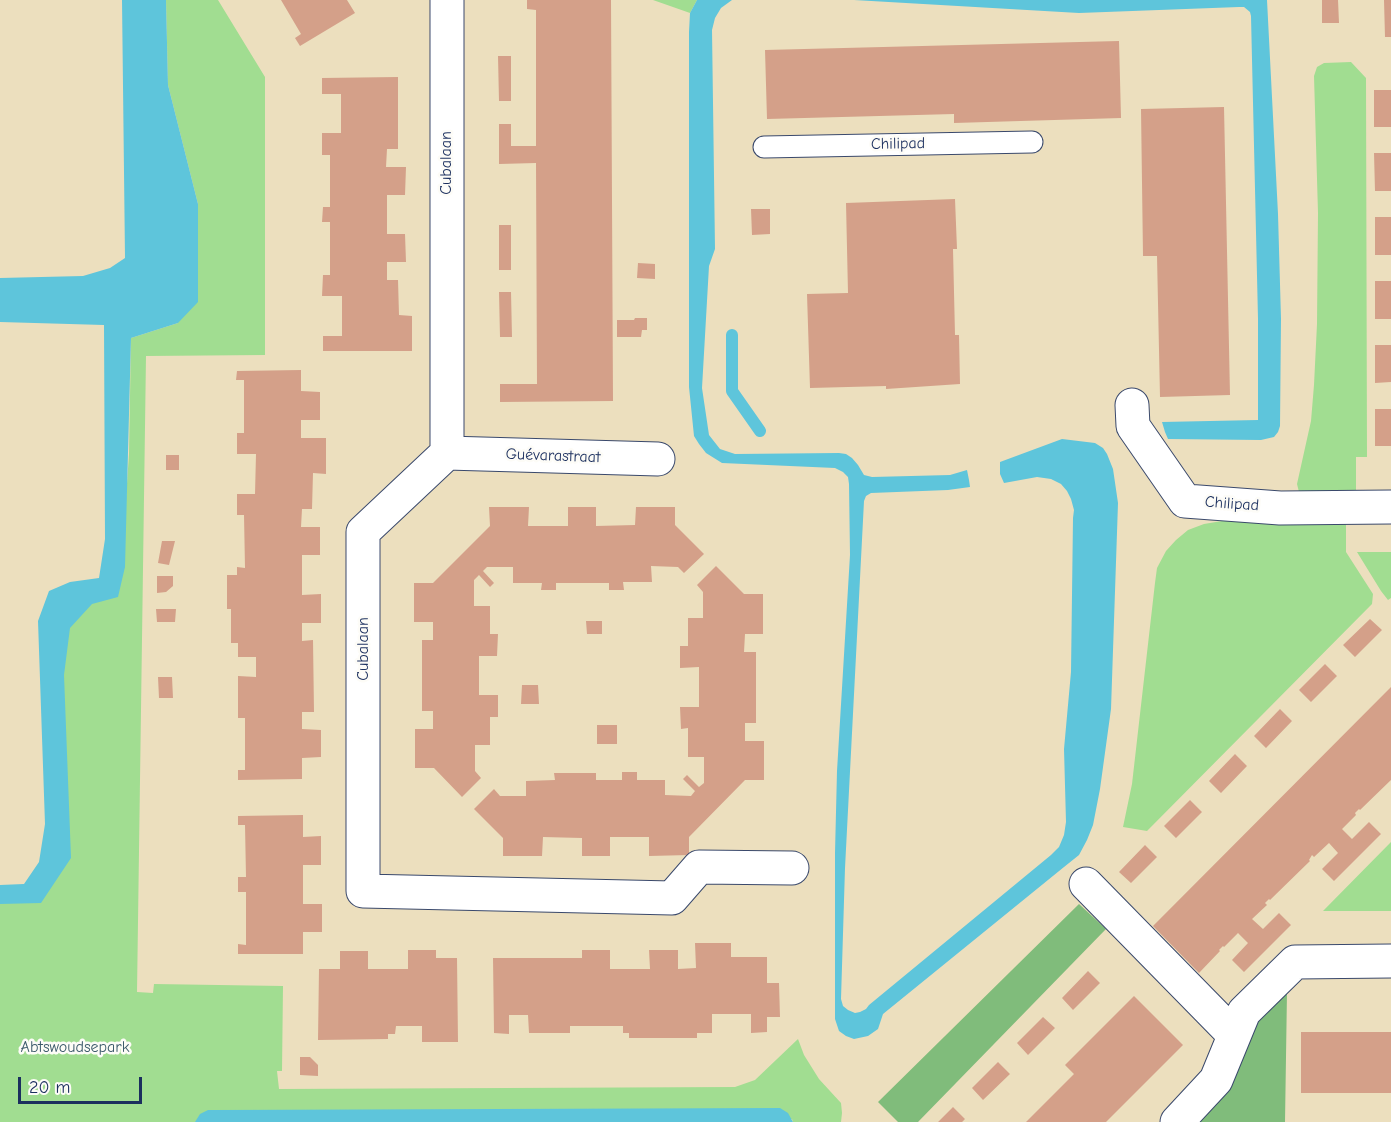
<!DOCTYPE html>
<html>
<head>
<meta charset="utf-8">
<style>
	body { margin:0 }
	#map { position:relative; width:1391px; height:1122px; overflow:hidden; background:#ecdfbe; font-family:"Comic Neue",sans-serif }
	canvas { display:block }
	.scale { position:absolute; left:18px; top:1077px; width:124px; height:27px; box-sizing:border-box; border:3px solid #1b2f5e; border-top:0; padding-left:8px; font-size:18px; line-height:21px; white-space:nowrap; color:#1b2f5e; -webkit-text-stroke:4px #fdfcf7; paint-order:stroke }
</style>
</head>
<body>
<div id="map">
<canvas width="1391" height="1122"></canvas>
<div class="scale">20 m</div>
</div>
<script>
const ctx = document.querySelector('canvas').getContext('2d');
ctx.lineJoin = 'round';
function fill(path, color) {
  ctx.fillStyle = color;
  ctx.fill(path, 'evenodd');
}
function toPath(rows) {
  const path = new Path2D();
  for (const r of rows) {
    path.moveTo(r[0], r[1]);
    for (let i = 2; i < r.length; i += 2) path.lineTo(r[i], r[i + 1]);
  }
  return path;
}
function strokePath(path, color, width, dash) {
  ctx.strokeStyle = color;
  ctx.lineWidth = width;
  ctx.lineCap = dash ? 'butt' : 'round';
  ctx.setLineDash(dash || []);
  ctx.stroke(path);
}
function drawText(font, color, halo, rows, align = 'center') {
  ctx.font = font + ' "Comic Neue",sans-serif';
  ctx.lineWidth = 5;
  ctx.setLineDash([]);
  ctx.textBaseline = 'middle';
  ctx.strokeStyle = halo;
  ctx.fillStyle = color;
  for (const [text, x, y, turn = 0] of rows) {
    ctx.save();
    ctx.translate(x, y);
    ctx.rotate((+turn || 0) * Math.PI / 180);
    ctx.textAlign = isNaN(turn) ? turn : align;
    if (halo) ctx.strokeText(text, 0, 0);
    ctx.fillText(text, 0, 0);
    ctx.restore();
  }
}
const green = toPath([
	[166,0,218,0,265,77,265,355,146,356,137,992,153,993,154,984,283,986,282,1071,277,1071,279,1089,735,1087,755,1080,798,1039,804,1055,819,1079,841,1103,842,1113,841,1122,793,1122,792,1119,279,1122,0,1122,0,892,33,891,52,863,55,620,120,586,129,454,131,338,178,323,198,204,168,85],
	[653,0,697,0,690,13],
	[1351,62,1366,78,1367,457,1356,457,1356,493,1299,492,1297,484,1311,421,1314,385,1317,324,1318,213,1314,76,1317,67,1324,63],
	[1346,519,1346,552,1373,594,1372,604,1147,831,1123,827,1132,784,1155,583,1157,568,1166,551,1176,540,1188,530,1204,524,1222,521],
	[1357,552,1391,552,1391,598,1388,600,1381,591],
	[1391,842,1391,911,1323,911]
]);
const forest = toPath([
	[1079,904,1106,929,918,1122,898,1122,878,1102],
	[1287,992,1285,1122,1196,1122,1250,1020]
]);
const water = toPath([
	[122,0,166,0,168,85,198,204,198,302,178,323,131,338,125,567,118,597,92,604,70,628,64,675,71,858,41,903,0,904,0,885,24,884,39,862,45,824,38,621,49,591,70,582,99,578,105,539,104,325,0,322,0,278,83,276,110,268,125,258],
	[697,0,732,0,721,8,715,18,712,30,715,249,709,266,702,388,709,435,720,449,735,454,839,453,846,454,852,458,858,465,864,475,872,477,950,475,967,470,969,480,970,487,948,490,871,493,866,496,864,501,845,868,841,999,843,1006,848,1010,855,1013,860,1012,866,1009,869,1005,1051,855,1059,847,1064,835,1066,822,1064,749,1071,672,1073,518,1074,510,1071,499,1067,491,1061,484,1051,479,1037,477,1004,483,1000,474,1000,462,1062,439,1095,443,1103,448,1107,454,1113,469,1118,503,1111,709,1100,789,1093,825,1087,840,1079,855,1064,867,883,1014,878,1029,868,1036,854,1039,846,1036,839,1031,835,1019,835,853,837,771,850,555,849,484,848,477,843,472,835,468,722,463,706,453,699,444,694,436,689,387,689,32,690,13],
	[854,0,1267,0,1278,214,1281,319,1280,426,1278,432,1274,437,1261,440,1168,439,1165,432,1162,422,1258,420,1258,319,1251,16,1250,12,1244,7,1239,7,1079,13],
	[780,1108,788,1113,793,1122,195,1122,200,1114,208,1110,216,1110]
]);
const stream = toPath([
	[732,335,732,391,760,431]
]);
const building = toPath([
	[281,0,347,0,355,13,300,46,295,38,301,34],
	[527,0,611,0,613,401,500,402,500,384,537,384,536,163,499,164,499,124,511,124,511,146,536,146,536,10,527,9],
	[1322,0,1338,0,1339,23,1322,23],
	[1384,0,1391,0,1391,37,1385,37],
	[1119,41,1121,118,954,123,954,114,767,119,765,50],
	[498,56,511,56,511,101,499,101],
	[398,77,398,149,387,149,386,167,406,167,405,195,387,195,387,234,405,234,406,262,387,262,387,280,398,280,399,315,412,316,412,351,323,351,323,336,342,336,342,296,322,296,323,275,330,275,330,222,322,222,323,207,330,207,330,155,322,155,322,133,341,133,341,94,322,94,322,78],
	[1374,90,1391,90,1391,127,1374,127],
	[1224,107,1230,395,1160,397,1157,256,1143,256,1141,109],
	[1374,153,1391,153,1391,191,1375,191],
	[955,199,957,249,953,249,955,335,959,335,960,384,886,389,886,386,810,388,807,294,848,293,846,203],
	[751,209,770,209,770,234,752,235],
	[1375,217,1391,217,1391,255,1375,255],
	[499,225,511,225,511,270,499,270],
	[638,263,655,264,655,279,637,278],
	[1375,281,1391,281,1391,319,1375,319],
	[499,292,511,292,512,337,500,337],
	[635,318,647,318,647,330,642,330,641,337,617,337,617,320,634,320],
	[1375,345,1391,345,1391,382,1375,383],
	[301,370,301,391,320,392,320,420,301,420,301,438,326,438,326,474,313,473,312,509,302,509,301,527,320,527,320,555,302,555,302,595,321,594,321,623,302,623,302,641,313,640,314,712,302,712,302,729,321,730,321,757,302,758,302,779,238,780,238,770,245,770,245,718,238,718,238,676,256,677,256,657,238,657,238,643,231,643,231,609,227,609,227,575,237,575,237,567,245,568,244,515,237,515,237,494,255,494,256,454,237,454,237,433,244,433,244,380,236,380,237,371],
	[1375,409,1391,409,1391,446,1375,446],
	[166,455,179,455,179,470,166,470],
	[489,507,529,507,528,526,568,526,568,507,596,507,596,526,635,525,636,507,675,507,675,525,704,554,684,573,678,567,651,566,652,582,623,582,624,590,609,590,609,583,556,583,556,590,541,590,542,583,513,583,513,567,487,567,483,571,494,583,490,587,479,575,474,580,474,606,490,606,490,634,498,634,497,656,479,656,479,695,498,695,498,717,490,717,490,745,475,745,475,771,481,778,462,797,434,768,415,768,415,729,433,729,433,711,422,711,422,640,433,640,433,622,414,622,414,583,433,583,490,526],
	[162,541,175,541,169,565,158,563],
	[716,566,744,594,763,594,763,634,745,634,744,652,756,652,756,723,745,723,745,741,764,741,764,780,745,780,689,837,689,855,649,856,649,837,610,837,610,856,582,856,582,838,543,837,542,856,503,856,503,838,474,809,494,789,500,796,526,796,526,781,555,780,554,773,596,773,596,780,622,780,622,772,637,772,637,780,665,780,665,795,691,796,695,791,683,779,687,775,699,787,704,783,704,757,688,757,688,728,681,729,680,707,699,707,699,667,680,668,680,646,688,646,688,618,703,618,703,592,697,585],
	[157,576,173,576,173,586,166,592,157,593],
	[156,609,176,609,175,622,157,622],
	[1370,619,1382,630,1355,657,1343,645],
	[586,621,602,621,602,634,587,634],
	[1325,664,1337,676,1311,702,1299,690],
	[158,677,172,677,173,698,159,698],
	[522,685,538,685,539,704,521,704],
	[1391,687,1391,780,1360,810,1359,809,1355,813,1356,815,1342,829,1352,839,1369,822,1381,834,1334,881,1322,869,1338,853,1329,843,1314,857,1312,855,1309,860,1310,861,1270,900,1269,899,1265,903,1267,905,1252,919,1263,929,1279,913,1291,925,1244,972,1232,960,1248,943,1238,933,1224,947,1223,946,1219,950,1220,951,1199,973,1153,926],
	[1280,709,1292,721,1266,748,1254,736],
	[597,725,617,725,617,744,597,744],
	[1235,754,1247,766,1221,793,1209,781],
	[1190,800,1202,812,1176,838,1164,826],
	[303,815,303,837,321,836,321,865,303,865,303,904,322,904,322,932,303,932,303,954,238,954,238,944,246,945,246,892,238,892,238,877,246,877,245,825,238,825,238,816],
	[1145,845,1157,857,1131,883,1119,872],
	[695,943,731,943,731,957,767,957,767,983,779,983,780,1017,767,1017,767,1032,751,1033,751,1014,712,1014,712,1033,697,1033,697,1038,629,1038,629,1033,623,1033,623,1026,570,1026,570,1033,529,1033,528,1015,509,1015,509,1034,494,1033,493,958,582,958,582,950,610,950,610,969,650,969,649,950,678,950,678,969,696,968],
	[408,950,436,950,436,958,457,958,458,1042,422,1042,422,1026,396,1026,395,1034,388,1034,388,1039,318,1040,319,969,340,969,340,951,368,951,368,969,408,969],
	[1088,971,1100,983,1073,1010,1062,998],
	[1134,996,1183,1045,1106,1122,1026,1122,1074,1074,1065,1065],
	[1043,1017,1055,1028,1028,1055,1017,1043],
	[1301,1032,1391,1032,1391,1093,1301,1093],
	[300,1057,310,1057,318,1065,318,1076,300,1075],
	[998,1062,1010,1074,983,1100,972,1088],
	[953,1107,965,1119,962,1122,938,1122]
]);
const service = toPath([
	[764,147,1032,142]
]);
const minor = toPath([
	[447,0,447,453,363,532,363,891,672,898,699,867,792,868],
	[1132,405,1133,426,1185,501,1280,508,1391,507],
	[447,453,658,459],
	[1086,884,1234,1035],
	[1177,1122,1216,1080,1244,1012,1295,962,1391,961]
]);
const streetNames = [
	["Chilipad",898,144,-1],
	["Cubalaan",446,163,-90],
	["Guévarastraat",553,456,2],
	["Chilipad",1232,504,4],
	["Cubalaan",363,649,-90]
];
const parkNames = [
	["Abtswoudsepark",75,1047]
];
fill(green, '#a1dd91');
fill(forest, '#80bc7b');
fill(water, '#5ec5db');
strokePath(stream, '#5ec5db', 12);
fill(building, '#d4a089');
strokePath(service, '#3a496c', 23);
strokePath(minor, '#3a496c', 35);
strokePath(service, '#fff', 21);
strokePath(minor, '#fff', 33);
drawText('16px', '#1b2f5e', '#fdfcf7', streetNames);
drawText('16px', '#3c5a6b', '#fdfcf7', parkNames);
</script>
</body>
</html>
